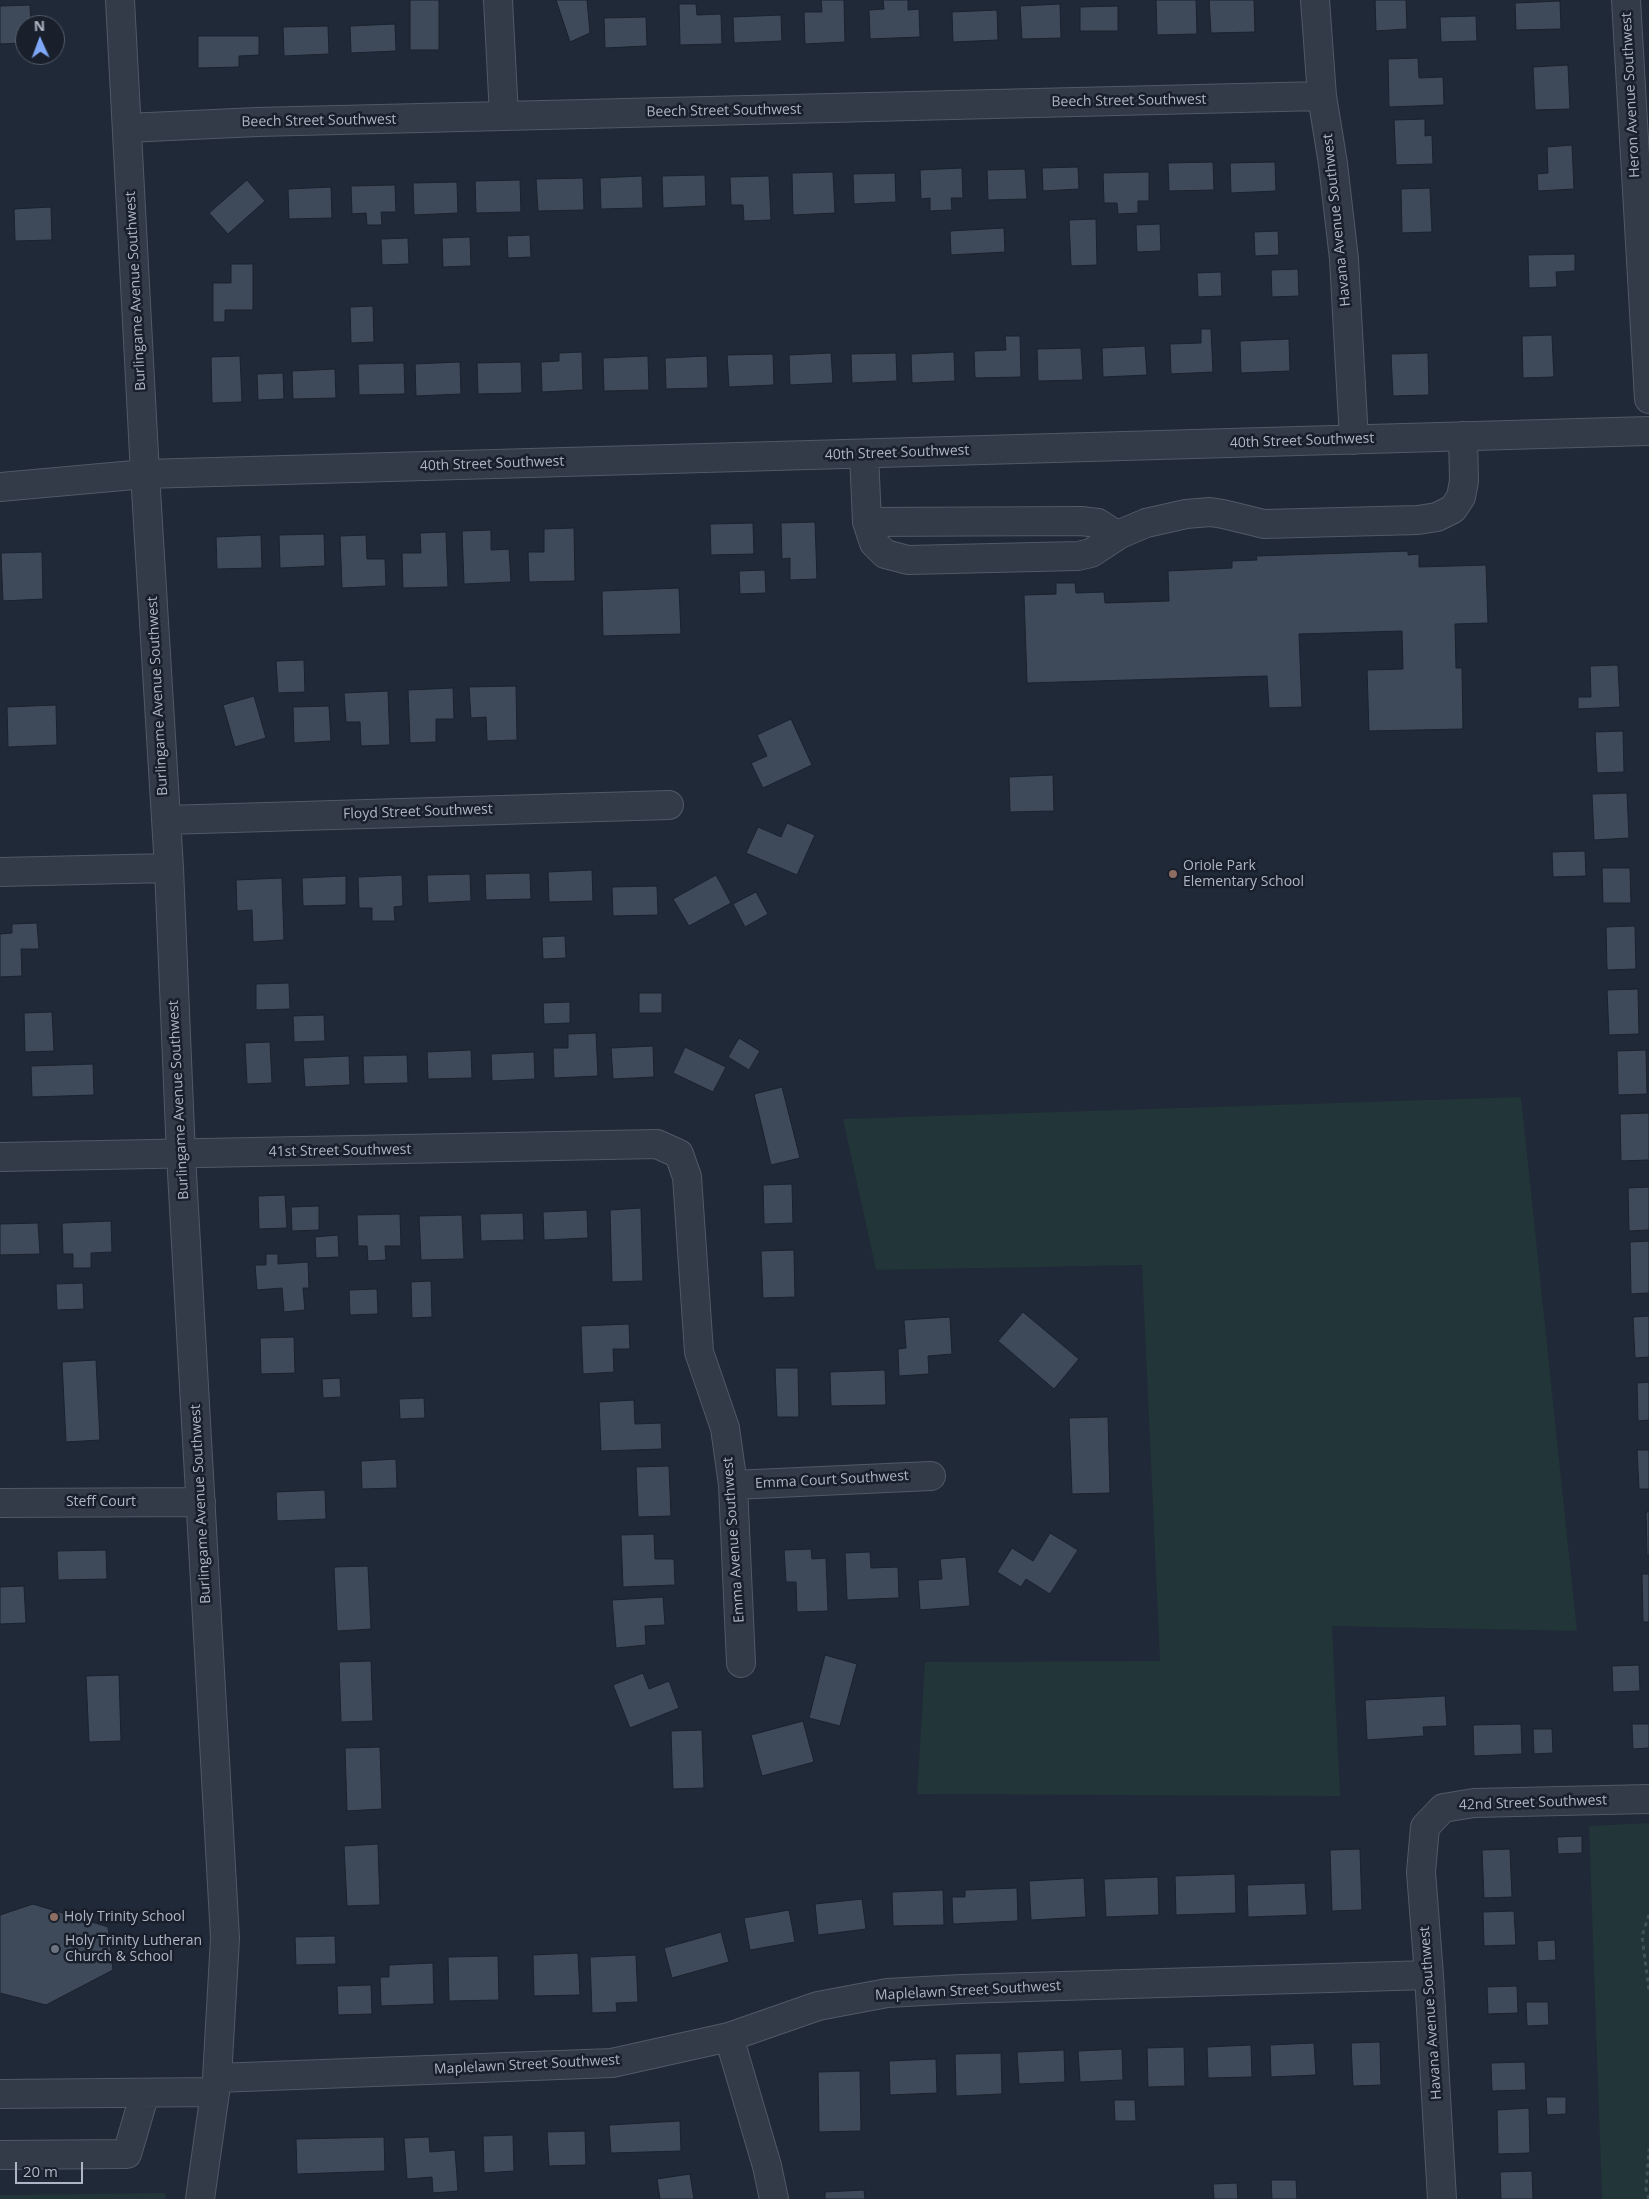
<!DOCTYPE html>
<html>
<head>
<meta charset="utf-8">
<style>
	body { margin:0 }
	#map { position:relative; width:1649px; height:2199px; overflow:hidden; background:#202937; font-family:"Open Sans",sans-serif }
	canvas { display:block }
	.north { position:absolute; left:15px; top:15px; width:50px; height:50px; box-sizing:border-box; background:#19202c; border:1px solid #555c69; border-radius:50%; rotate:358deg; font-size:14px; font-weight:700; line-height:20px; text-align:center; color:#aeb6c5 }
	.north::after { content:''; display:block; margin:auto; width:18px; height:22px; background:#7fa9f8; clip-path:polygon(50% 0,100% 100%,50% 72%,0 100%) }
	.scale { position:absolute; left:15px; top:2162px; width:68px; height:22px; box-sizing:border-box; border:2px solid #aeb6c5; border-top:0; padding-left:6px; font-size:15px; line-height:18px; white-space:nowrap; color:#aeb6c5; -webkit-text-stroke:4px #19202c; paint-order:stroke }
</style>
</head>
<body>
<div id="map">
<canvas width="1649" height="2199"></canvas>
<div class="north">N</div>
<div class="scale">20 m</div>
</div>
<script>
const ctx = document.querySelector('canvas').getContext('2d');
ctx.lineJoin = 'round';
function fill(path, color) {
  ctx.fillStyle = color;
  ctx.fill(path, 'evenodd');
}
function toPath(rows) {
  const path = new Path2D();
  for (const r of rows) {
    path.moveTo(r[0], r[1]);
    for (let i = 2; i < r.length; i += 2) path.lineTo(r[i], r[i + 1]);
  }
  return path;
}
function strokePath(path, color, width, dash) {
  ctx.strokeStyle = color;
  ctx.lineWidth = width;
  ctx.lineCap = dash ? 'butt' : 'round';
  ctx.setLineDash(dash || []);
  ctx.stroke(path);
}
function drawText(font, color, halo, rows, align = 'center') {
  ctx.font = font + ' "Open Sans",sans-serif';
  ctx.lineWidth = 5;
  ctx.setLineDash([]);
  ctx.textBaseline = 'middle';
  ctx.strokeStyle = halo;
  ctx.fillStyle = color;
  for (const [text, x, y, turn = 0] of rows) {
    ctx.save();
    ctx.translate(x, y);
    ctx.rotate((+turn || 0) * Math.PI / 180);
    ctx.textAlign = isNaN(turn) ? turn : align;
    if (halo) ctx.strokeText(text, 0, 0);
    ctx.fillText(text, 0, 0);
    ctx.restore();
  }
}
const green = toPath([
	[1521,1097,1577,1631,1332,1626,1340,1796,917,1794,925,1662,1160,1661,1142,1265,876,1270,843,1119],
	[1649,1823,1649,2199,1602,2199,1589,1826],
	[166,2193,165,2199,0,2199,0,2195]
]);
const building = toPath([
	[410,0,439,0,439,50,410,50,410,0],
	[556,0,587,0,590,33,570,42,556,0],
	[821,0,844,0,845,42,805,44,804,12,822,12,821,0],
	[883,0,908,0,908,10,919,9,920,37,870,39,869,10,884,9,883,0],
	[1156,0,1196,0,1197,34,1157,35,1156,0],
	[1209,0,1254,0,1255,32,1211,33,1209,0],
	[1375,0,1406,0,1407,29,1376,31,1375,0],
	[1560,1,1561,29,1516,30,1515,3,1560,1],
	[679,4,696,4,697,15,721,14,722,44,680,45,679,4],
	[1060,4,1061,38,1022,39,1020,6,1060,4],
	[30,5,31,25,25,25,25,43,0,44,0,6,30,5],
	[1118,6,1118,31,1080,31,1080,7,1118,6],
	[997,10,998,40,953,42,952,12,997,10],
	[781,15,782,41,734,43,733,17,781,15],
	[1476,16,1477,41,1441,42,1440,17,1476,16],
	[646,17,647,46,605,48,604,18,646,17],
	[395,24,396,51,351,53,350,26,395,24],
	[328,26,329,54,284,56,283,27,328,26],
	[198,36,259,36,259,55,239,56,239,67,198,68,198,36],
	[1418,58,1419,78,1443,77,1444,105,1389,107,1388,59,1418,58],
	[1568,65,1570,109,1535,110,1533,67,1568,65],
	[1425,119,1425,136,1432,135,1433,164,1396,165,1394,120,1425,119],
	[1572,145,1574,189,1538,191,1537,174,1548,173,1547,147,1572,145],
	[1213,162,1214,190,1169,191,1168,163,1213,162],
	[1275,162,1276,191,1231,193,1230,163,1275,162],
	[1078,167,1079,189,1043,191,1042,168,1078,167],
	[962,168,963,198,951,198,952,210,930,211,930,198,921,199,920,170,962,168],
	[1025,169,1027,199,988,200,987,170,1025,169],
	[833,172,835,213,793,215,792,173,833,172],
	[1149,172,1149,201,1138,201,1138,213,1118,214,1117,203,1104,203,1103,173,1149,172],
	[895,173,896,202,854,204,853,174,895,173],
	[705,175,706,206,663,208,662,176,705,175],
	[642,176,643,208,601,209,600,178,642,176],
	[769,176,771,220,744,221,743,205,731,205,730,177,769,176],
	[583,178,584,210,538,211,536,179,583,178],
	[247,180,265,201,228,234,209,213,247,180],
	[520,180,521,212,476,213,475,181,520,180],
	[457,182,458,213,414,215,413,183,457,182],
	[395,185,396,212,381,212,382,225,367,225,366,213,352,214,351,186,395,185],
	[331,187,332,218,289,219,288,189,331,187],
	[1430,188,1432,232,1402,233,1401,189,1430,188],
	[51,207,52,240,15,241,14,209,51,207],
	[1096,219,1097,265,1071,266,1069,220,1096,219],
	[1160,224,1161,251,1137,252,1136,225,1160,224],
	[1004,228,1005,252,951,255,950,231,1004,228],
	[1278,231,1279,255,1255,256,1254,232,1278,231],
	[530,235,531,257,508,258,507,236,530,235],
	[470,237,471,266,443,267,442,238,470,237],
	[408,238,409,264,382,265,381,239,408,238],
	[1575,254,1575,271,1556,272,1557,287,1529,288,1528,255,1575,254],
	[231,264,253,264,253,310,225,310,225,322,213,322,213,283,231,283,231,264],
	[1298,269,1299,296,1272,297,1271,270,1298,269],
	[1221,272,1222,296,1198,297,1197,273,1221,272],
	[373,306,374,342,351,343,350,307,373,306],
	[1201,329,1211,329,1213,372,1171,374,1170,344,1201,343,1201,329],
	[1552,335,1554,377,1523,378,1522,336,1552,335],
	[1005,336,1020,336,1021,377,975,378,974,351,1006,350,1005,336],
	[1289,339,1290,371,1241,373,1240,341,1289,339],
	[1145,346,1147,375,1103,377,1102,348,1145,346],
	[1081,348,1083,380,1038,381,1037,349,1081,348],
	[582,352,583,390,542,392,541,362,559,361,559,353,582,352],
	[954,352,955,381,912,383,911,354,954,352],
	[831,353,833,383,790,385,789,355,831,353],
	[896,353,897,381,852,383,851,354,896,353],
	[1428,353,1429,395,1393,396,1391,354,1428,353],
	[773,354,774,385,729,387,727,355,773,354],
	[240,356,242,402,212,403,211,357,240,356],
	[648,356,649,390,604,391,603,358,648,356],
	[707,356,708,388,666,389,665,358,707,356],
	[460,362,461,394,416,396,415,364,460,362],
	[521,362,522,393,478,394,477,363,521,362],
	[404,363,405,394,359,395,358,364,404,363],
	[335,369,336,398,293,399,292,371,335,369],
	[283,373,284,399,258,400,257,374,283,373],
	[815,522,817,579,790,580,790,558,782,559,781,523,815,522],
	[753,523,754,554,711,555,710,524,753,523],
	[574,528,575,581,529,582,528,552,544,552,544,529,574,528],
	[491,530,491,550,509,549,511,582,464,584,462,531,491,530],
	[446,532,448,587,403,588,402,553,421,553,420,533,446,532],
	[324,534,325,566,280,568,279,535,324,534],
	[261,535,262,568,217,569,216,537,261,535],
	[366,535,367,559,385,559,386,586,342,588,340,536,366,535],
	[1408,551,1408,555,1419,554,1419,567,1486,565,1488,623,1455,624,1456,668,1462,668,1463,729,1369,731,1367,670,1403,669,1402,631,1299,634,1302,707,1269,708,1267,676,1027,683,1024,595,1056,594,1056,583,1075,583,1076,593,1104,592,1105,603,1169,601,1168,571,1232,568,1232,561,1257,560,1256,556,1408,551],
	[42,552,43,599,3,601,1,553,42,552],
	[765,570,766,593,740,594,739,571,765,570],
	[679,588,681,634,603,636,602,591,679,588],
	[304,660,305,692,278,693,276,661,304,660],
	[1618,665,1620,707,1578,709,1578,697,1591,697,1590,666,1618,665],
	[516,686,517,740,487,741,486,717,471,718,469,687,516,686],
	[453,688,454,719,436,719,436,742,410,743,408,690,453,688],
	[388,691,390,745,361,746,360,722,346,722,344,693,388,691],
	[254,696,266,738,235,747,223,705,254,696],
	[56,705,57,745,8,747,7,707,56,705],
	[329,706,331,741,294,743,293,707,329,706],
	[791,719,812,765,763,788,751,763,767,756,757,735,791,719],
	[1623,731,1624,772,1597,773,1595,732,1623,731],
	[1053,775,1054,811,1010,812,1009,777,1053,775],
	[1627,793,1629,838,1594,840,1592,794,1627,793],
	[787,823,815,835,797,875,746,853,758,827,781,837,787,823],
	[1585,851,1586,876,1553,877,1552,852,1585,851],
	[1602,868,1630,868,1631,903,1603,903,1602,868],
	[592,870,593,901,549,902,548,872,592,870],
	[530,873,531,899,486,900,485,874,530,873],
	[470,874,471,901,428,903,427,875,470,874],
	[402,875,403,906,394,907,395,921,372,921,372,908,359,908,358,877,402,875],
	[716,875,731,903,689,926,673,899,716,875],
	[346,876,346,905,303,906,302,878,346,876],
	[282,878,284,940,253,942,252,910,237,911,236,880,282,878],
	[657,886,658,915,613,916,612,887,657,886],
	[756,892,768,914,745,927,733,904,756,892],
	[37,923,39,949,21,949,22,976,0,977,0,934,12,933,12,924,37,923],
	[1635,926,1636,969,1607,970,1606,927,1635,926],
	[565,936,566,958,543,959,542,937,565,936],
	[289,983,290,1009,256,1010,256,984,289,983],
	[1638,989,1639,1034,1609,1035,1607,990,1638,989],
	[639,993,662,993,662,1013,639,1013,639,993],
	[570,1002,570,1023,544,1024,543,1003,570,1002],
	[52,1012,54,1051,25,1052,24,1013,52,1012],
	[324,1015,325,1041,294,1042,293,1016,324,1015],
	[596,1033,598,1076,554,1078,553,1048,568,1048,568,1034,596,1033],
	[739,1038,760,1051,749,1070,728,1057,739,1038],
	[270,1042,272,1083,247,1084,245,1043,270,1042],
	[653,1046,654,1077,613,1079,611,1048,653,1046],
	[685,1047,726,1067,713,1092,673,1073,685,1047],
	[471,1050,472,1078,428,1079,427,1052,471,1050],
	[1646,1050,1647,1094,1618,1095,1617,1051,1646,1050],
	[534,1052,535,1079,492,1081,491,1054,534,1052],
	[407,1055,408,1083,364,1084,363,1056,407,1055],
	[349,1056,350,1085,305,1087,303,1058,349,1056],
	[93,1064,94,1095,32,1097,31,1066,93,1064],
	[782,1087,800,1158,771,1165,754,1094,782,1087],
	[1649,1113,1649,1160,1621,1161,1620,1114,1649,1113],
	[792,1184,793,1223,764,1224,763,1185,792,1184],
	[1649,1187,1649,1230,1629,1231,1628,1188,1649,1187],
	[285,1195,287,1228,259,1229,258,1196,285,1195],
	[319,1206,319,1230,292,1231,291,1207,319,1206],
	[641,1208,643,1281,612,1282,610,1210,641,1208],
	[587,1210,588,1238,544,1240,543,1212,587,1210],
	[523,1213,524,1240,481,1241,480,1214,523,1213],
	[400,1214,401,1246,385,1246,386,1260,368,1261,367,1246,358,1246,357,1215,400,1214],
	[462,1215,464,1259,421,1260,419,1216,462,1215],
	[111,1221,112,1252,91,1253,91,1268,73,1268,73,1254,63,1254,62,1223,111,1221],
	[38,1223,40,1254,0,1255,0,1224,38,1223],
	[338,1235,339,1257,316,1258,315,1237,338,1235],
	[1649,1241,1649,1293,1631,1294,1630,1242,1649,1241],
	[794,1250,795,1297,763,1298,761,1251,794,1250],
	[266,1254,278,1254,278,1264,308,1262,309,1288,303,1288,305,1310,284,1312,282,1288,257,1290,255,1265,266,1265,266,1254],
	[431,1281,432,1317,412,1318,411,1282,431,1281],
	[83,1283,84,1309,57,1310,56,1284,83,1283],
	[377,1289,378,1314,350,1315,349,1290,377,1289],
	[1023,1312,1079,1359,1054,1389,998,1341,1023,1312],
	[1649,1316,1649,1357,1635,1358,1633,1317,1649,1316],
	[950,1317,952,1354,928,1356,929,1374,899,1376,898,1349,906,1348,904,1320,950,1317],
	[629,1324,630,1349,613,1349,614,1372,583,1374,581,1326,629,1324],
	[294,1337,295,1373,261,1374,260,1338,294,1337],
	[96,1360,100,1440,66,1442,62,1362,96,1360],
	[775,1368,798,1368,799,1417,777,1417,775,1368],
	[885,1370,886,1405,831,1406,830,1372,885,1370],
	[340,1378,341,1397,323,1398,322,1379,340,1378],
	[1649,1382,1649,1420,1638,1421,1637,1383,1649,1382],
	[424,1398,425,1418,400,1419,399,1399,424,1398],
	[634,1400,635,1424,661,1423,662,1449,601,1451,599,1402,634,1400],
	[1108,1417,1110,1493,1072,1494,1069,1418,1108,1417],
	[1637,1450,1649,1450,1649,1489,1639,1489,1637,1450],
	[396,1459,397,1488,362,1489,361,1461,396,1459],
	[669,1466,671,1516,638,1517,636,1467,669,1466],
	[325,1490,326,1519,277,1521,276,1492,325,1490],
	[1646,1512,1649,1512,1649,1555,1647,1555,1646,1512],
	[1050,1533,1078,1550,1050,1594,1026,1579,1021,1587,997,1572,1012,1548,1033,1561,1050,1533],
	[654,1534,655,1559,674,1559,675,1585,623,1587,621,1535,654,1534],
	[811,1549,812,1559,826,1558,828,1611,797,1612,796,1582,786,1582,784,1550,811,1549],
	[106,1550,107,1579,58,1580,57,1551,106,1550],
	[870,1552,871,1568,898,1567,899,1598,847,1600,845,1553,870,1552],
	[966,1557,970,1606,920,1610,918,1580,942,1579,940,1559,966,1557],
	[368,1566,371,1629,337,1631,334,1567,368,1566],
	[1642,1574,1649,1574,1649,1622,1643,1622,1642,1574],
	[24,1586,26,1623,0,1624,0,1587,24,1586],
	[663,1597,665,1625,645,1626,646,1645,616,1648,612,1600,663,1597],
	[825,1655,857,1664,840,1726,809,1718,825,1655],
	[371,1661,373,1721,341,1722,339,1662,371,1661],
	[1639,1665,1640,1691,1613,1692,1612,1666,1639,1665],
	[643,1673,649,1689,669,1681,679,1708,630,1728,613,1685,643,1673],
	[119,1675,121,1741,89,1742,86,1676,119,1675],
	[1445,1696,1447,1726,1423,1727,1424,1736,1367,1740,1365,1700,1445,1696],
	[803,1721,814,1762,762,1776,751,1735,803,1721],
	[1521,1724,1522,1754,1474,1756,1473,1725,1521,1724],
	[1632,1724,1649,1724,1649,1748,1633,1749,1632,1724],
	[1533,1729,1552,1729,1553,1753,1534,1754,1533,1729],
	[702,1730,704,1788,673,1789,671,1731,702,1730],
	[380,1747,382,1809,347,1811,345,1748,380,1747],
	[1582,1836,1582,1853,1558,1854,1557,1837,1582,1836],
	[378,1844,380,1905,347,1906,344,1846,378,1844],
	[1360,1849,1362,1910,1332,1911,1330,1850,1360,1849],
	[1510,1849,1512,1897,1484,1898,1482,1850,1510,1849],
	[1235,1874,1236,1913,1176,1915,1175,1876,1235,1874],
	[1158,1877,1159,1915,1106,1917,1104,1879,1158,1877],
	[1084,1878,1086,1917,1031,1920,1029,1881,1084,1878],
	[1305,1883,1307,1915,1248,1917,1247,1885,1305,1883],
	[1017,1888,1018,1921,953,1924,952,1897,965,1897,965,1890,1017,1888],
	[943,1890,944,1925,893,1926,892,1892,943,1890],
	[862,1899,866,1929,818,1935,815,1904,862,1899],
	[33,1904,108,1927,113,1970,46,2005,0,1993,0,1915,33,1904],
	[789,1910,795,1942,750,1950,744,1918,789,1910],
	[1514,1911,1516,1945,1484,1946,1483,1912,1514,1911],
	[721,1932,729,1962,672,1978,664,1948,721,1932],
	[335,1936,336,1964,296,1965,295,1937,335,1936],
	[1555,1940,1556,1960,1538,1961,1537,1941,1555,1940],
	[578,1953,580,1995,534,1996,533,1955,578,1953],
	[636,1955,638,2002,616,2003,617,2012,592,2013,590,1957,636,1955],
	[498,1956,499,2000,449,2001,448,1957,498,1956],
	[433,1963,434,2004,381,2006,380,1977,389,1977,389,1965,433,1963],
	[371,1985,372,2014,338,2015,337,1986,371,1985],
	[1517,1986,1518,2013,1488,2014,1487,1987,1517,1986],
	[1526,2002,1548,2002,1549,2025,1527,2026,1526,2002],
	[1380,2042,1381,2085,1353,2086,1351,2043,1380,2042],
	[1314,2043,1316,2075,1271,2077,1270,2045,1314,2043],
	[1251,2045,1252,2077,1208,2078,1207,2047,1251,2045],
	[1184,2047,1185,2086,1148,2087,1147,2048,1184,2047],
	[1122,2049,1123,2080,1080,2082,1078,2051,1122,2049],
	[1064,2050,1065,2082,1019,2084,1017,2052,1064,2050],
	[1001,2053,1002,2094,956,2096,955,2054,1001,2053],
	[936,2059,937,2093,890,2095,889,2061,936,2059],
	[1525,2062,1526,2090,1492,2091,1491,2063,1525,2062],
	[860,2071,861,2131,819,2132,818,2072,860,2071],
	[1546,2097,1566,2097,1566,2114,1547,2115,1546,2097],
	[1114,2100,1135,2100,1136,2121,1115,2121,1114,2100],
	[1529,2108,1530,2153,1498,2154,1497,2110,1529,2108],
	[680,2121,681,2151,611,2153,609,2125,680,2121],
	[585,2131,586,2165,549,2166,547,2132,585,2131],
	[513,2135,514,2171,484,2173,483,2136,513,2135],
	[384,2137,385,2171,297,2174,296,2139,384,2137],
	[429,2137,430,2152,455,2150,458,2191,433,2193,432,2177,407,2179,404,2138,429,2137],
	[1532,2171,1533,2199,1501,2199,1500,2172,1532,2171],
	[690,2174,694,2199,660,2199,657,2179,690,2174],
	[1271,2180,1296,2180,1297,2199,1272,2199,1271,2180],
	[1237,2183,1238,2199,1214,2199,1213,2184,1237,2183],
	[864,2190,865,2199,825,2199,825,2192,864,2190]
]);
const path = toPath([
	[1649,1915,1642,1936,1649,1990],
	[1649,2199,1646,2189,1649,2149]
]);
const minor = toPath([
	[120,0,145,474,169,868,181,1155,225,1938,217,2078,200,2199],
	[498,0,504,116],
	[1315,0,1322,96,1333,164,1344,259,1354,440],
	[1626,0,1649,399],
	[127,128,257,122,1322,96],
	[864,454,867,522,874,543,885,554,908,560,1078,556,1091,553,1120,534,1146,523,1186,514,1210,512,1223,514,1264,524,1418,520,1437,517,1453,509,1461,497,1464,481,1463,436],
	[0,487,145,474,1649,431],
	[867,522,1081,521,1098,523,1112,532,1120,534],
	[166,820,669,805],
	[0,872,169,868],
	[0,1157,657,1144,679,1154,687,1177,699,1352,725,1428,733,1485,741,1663],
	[733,1485,931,1476],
	[0,1503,201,1502],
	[729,2037,767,2166,774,2199],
	[217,2078,612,2063,729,2037,818,2006,887,1993,962,1989,1429,1975],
	[0,2094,215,2092],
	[0,2155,127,2154,145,2093],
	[1442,2199,1429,1975,1421,1872,1425,1827,1443,1808,1474,1803,1649,1799]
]);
const markers = [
	[1173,874,5,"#8d6e63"],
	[54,1917,5,"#8d6e63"],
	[55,1949,5,"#6b7280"]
];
const streetNames = [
	["Heron Avenue Southwest",1631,95,-93],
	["Beech Street Southwest",1129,101,-1],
	["Beech Street Southwest",724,111,-1],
	["Beech Street Southwest",319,121,-1],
	["Havana Avenue Southwest",1337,220,-96],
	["Burlingame Avenue Southwest",136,291,-93],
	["40th Street Southwest",1302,441,-2],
	["40th Street Southwest",897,453,-2],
	["40th Street Southwest",492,464,-2],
	["Burlingame Avenue Southwest",158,696,-93],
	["Floyd Street Southwest",418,812,-2],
	["Burlingame Avenue Southwest",179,1100,-93],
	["41st Street Southwest",340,1151,-1],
	["Emma Court Southwest",832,1480,-3],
	["Steff Court",101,1502],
	["Burlingame Avenue Southwest",201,1504,-93],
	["Emma Avenue Southwest",734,1540,-94],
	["42nd Street Southwest",1533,1803,-2],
	["Maplelawn Street Southwest",968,1991,-3],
	["Havana Avenue Southwest",1431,2013,-94],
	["Maplelawn Street Southwest",527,2065,-3]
];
const poiNames = [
	["Oriole Park",1183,866],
	["Elementary School",1183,882],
	["Holy Trinity School",64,1917],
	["Holy Trinity Lutheran",65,1941],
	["Church & School",65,1957]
];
fill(green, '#223538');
fill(building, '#3e495a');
strokePath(building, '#1b222e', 1);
strokePath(minor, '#515966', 30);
strokePath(path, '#3f5256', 3, [4, 4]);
strokePath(minor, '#333b48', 28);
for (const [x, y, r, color] of markers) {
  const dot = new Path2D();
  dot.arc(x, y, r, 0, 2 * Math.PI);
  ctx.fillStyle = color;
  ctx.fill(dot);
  strokePath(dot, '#19202c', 2);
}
drawText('14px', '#aeb6c5', '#19202c', streetNames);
drawText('14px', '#aeb6c5', '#19202c', poiNames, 'left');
</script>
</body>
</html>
